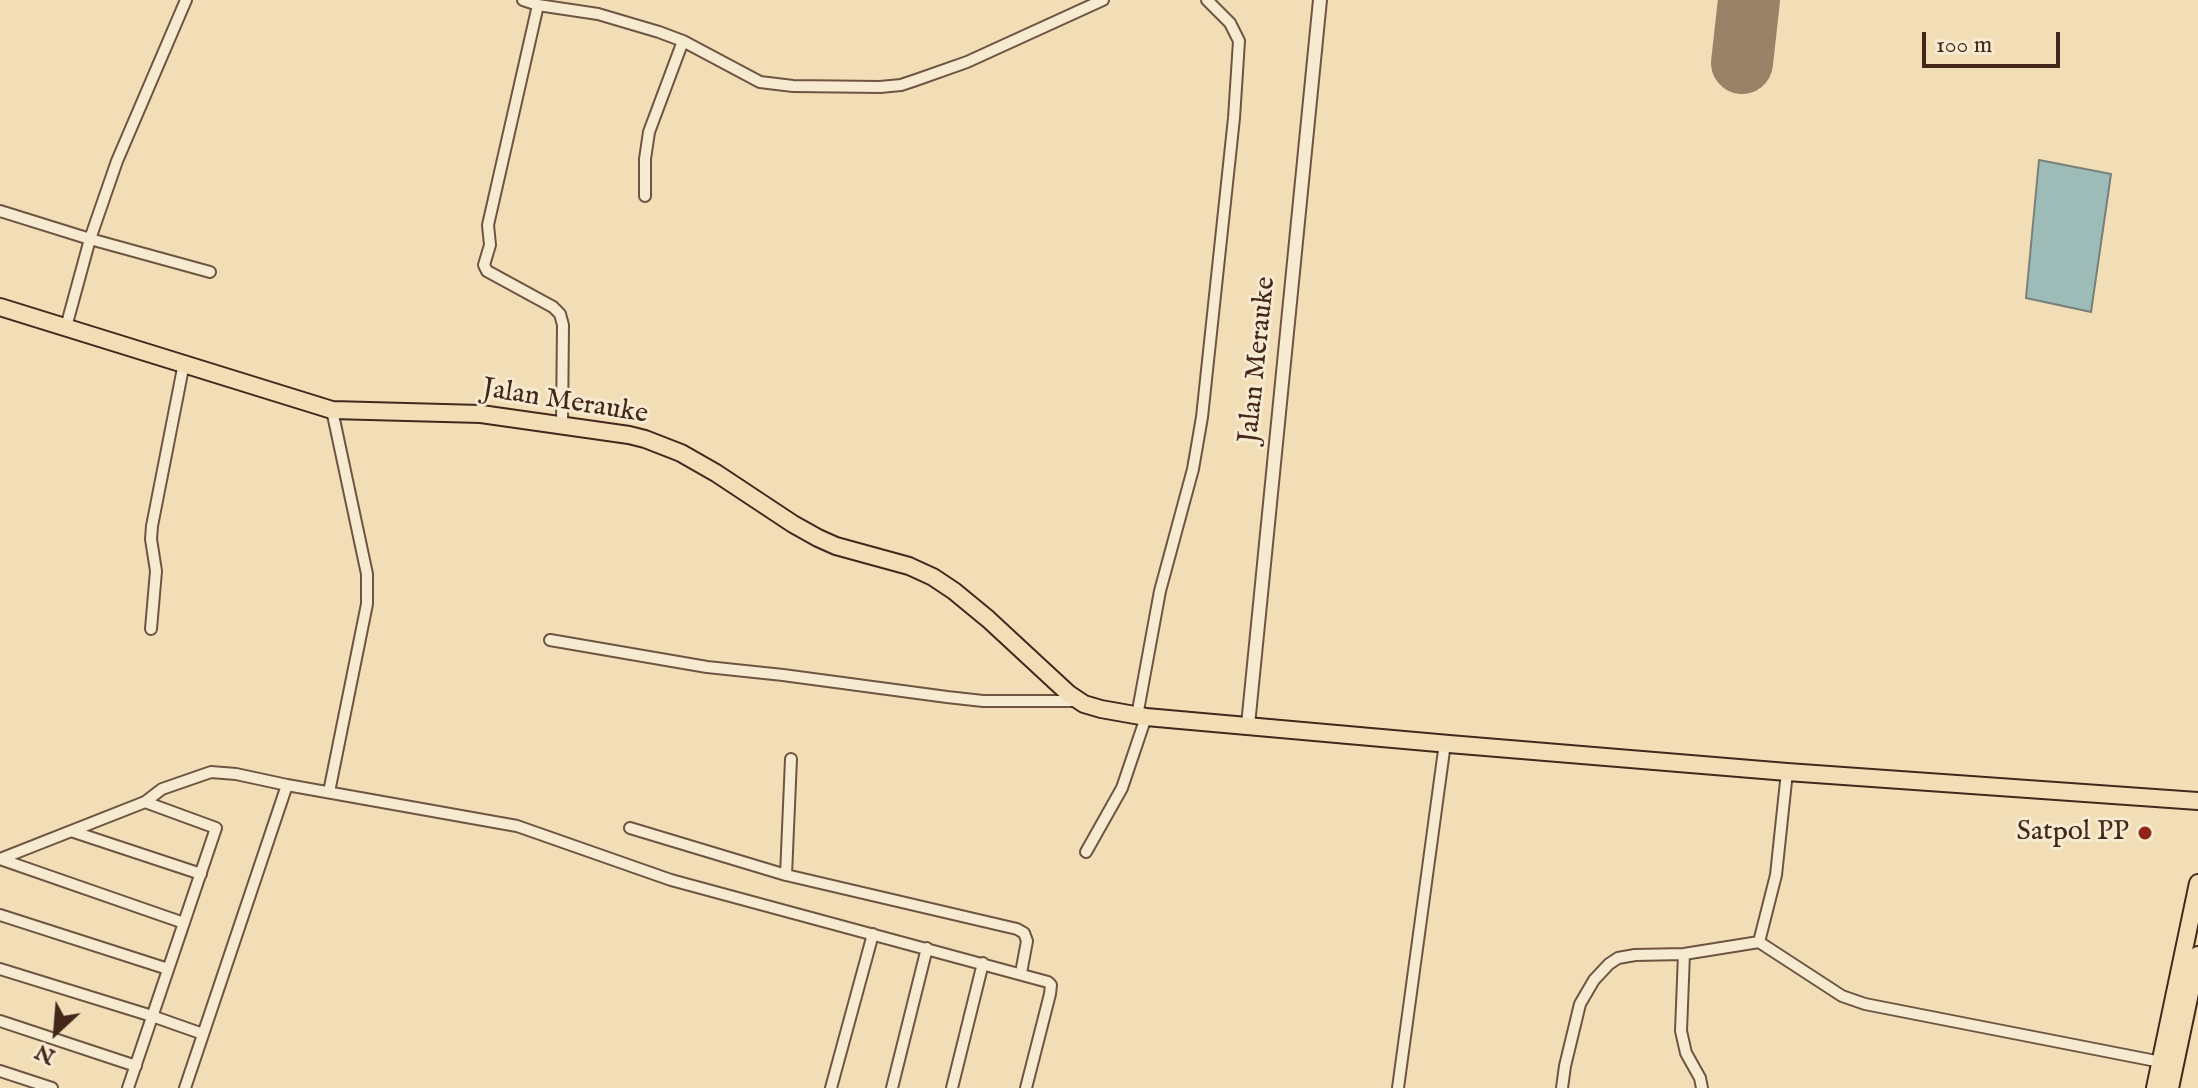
<!DOCTYPE html>
<html>
<head>
<meta charset="utf-8">
<style>
	body { margin:0 }
	#map { position:relative; width:2198px; height:1088px; overflow:hidden; background:#f1deb7; font-family:"IM FELL English",serif }
	canvas { display:block }
	.north { position:absolute; left:16px; top:992px; width:80px; height:80px; -webkit-text-stroke:6px #f6ead0; paint-order:stroke; rotate:206deg; font-size:22px; font-weight:700; line-height:32px; text-align:center; color:#44261b }
	.north::after { content:''; display:block; margin:auto; width:28px; height:36px; background:#44261b; clip-path:polygon(50% 0,100% 100%,50% 72%,0 100%) }
	.scale { position:absolute; left:1922px; top:32px; width:138px; height:36px; box-sizing:border-box; border:4px solid #44261b; border-top:0; padding-left:10px; font-size:24px; line-height:28px; white-space:nowrap; color:#44261b; -webkit-text-stroke:6px #f6ead0; paint-order:stroke }
</style>
</head>
<body>
<div id="map">
<canvas width="2198" height="1088"></canvas>
<div class="north">N</div>
<div class="scale">100 m</div>
</div>
<script>
const ctx = document.querySelector('canvas').getContext('2d');
ctx.lineJoin = 'round';
function fill(path, color) {
  ctx.fillStyle = color;
  ctx.fill(path, 'evenodd');
}
function toPath(rows) {
  const path = new Path2D();
  for (const r of rows) {
    path.moveTo(r[0], r[1]);
    for (let i = 2; i < r.length; i += 2) path.lineTo(r[i], r[i + 1]);
  }
  return path;
}
function strokePath(path, color, width, dash) {
  ctx.strokeStyle = color;
  ctx.lineWidth = width;
  ctx.lineCap = dash ? 'butt' : 'round';
  ctx.setLineDash(dash || []);
  ctx.stroke(path);
}
function drawText(font, color, halo, rows, align = 'center') {
  ctx.font = font + ' "IM FELL English",serif';
  ctx.lineWidth = 6;
  ctx.setLineDash([]);
  ctx.textBaseline = 'middle';
  ctx.strokeStyle = halo;
  ctx.fillStyle = color;
  for (const [text, x, y, turn = 0] of rows) {
    ctx.save();
    ctx.translate(x, y);
    ctx.rotate((+turn || 0) * Math.PI / 180);
    ctx.textAlign = isNaN(turn) ? turn : align;
    if (halo) ctx.strokeText(text, 0, 0);
    ctx.fillText(text, 0, 0);
    ctx.restore();
  }
}
const water = toPath([
	[2039,160,2111,174,2091,312,2026,298,2039,160]
]);
const runway = toPath([
	[1742,63,1749,0]
]);
const minor = toPath([
	[523,0,538,5],
	[645,196,645,159,649,132,683,41],
	[0,211,90,239,210,272],
	[66,327,90,239,117,161,186,0],
	[562,425,563,325,560,314,553,307,487,271,484,265,490,245,488,225,538,5,598,14,659,32,683,41,760,82,793,86,880,87,901,85,916,80,967,62,1103,0],
	[151,629,156,571,151,539,152,526,184,363],
	[550,640,707,667,783,675,947,697,983,701,1077,701],
	[1137,716,1160,591,1193,469,1202,417,1234,118,1239,41,1230,23,1207,0],
	[329,792,367,604,367,574,332,410],
	[630,828,786,875,1017,929,1024,933,1027,941,1021,973],
	[71,831,201,874],
	[1086,852,1122,788,1146,717],
	[0,859,145,802,162,789,211,772,236,774,287,785,517,826,671,880,1048,982,1051,985,1050,994,1026,1088],
	[0,859,184,923],
	[786,875,791,759],
	[0,915,168,969],
	[1759,942,1776,875,1787,772],
	[1684,954,1681,1031,1686,1053,1700,1078,1702,1088],
	[0,969,152,1016,203,1034],
	[0,1021,136,1066],
	[0,1071,52,1088],
	[128,1088,216,828,145,802],
	[185,1088,287,785],
	[831,1088,873,934],
	[892,1088,927,948],
	[952,1088,983,963],
	[1398,1088,1445,743],
	[1562,1088,1565,1066,1580,1004,1594,980,1609,964,1618,958,1635,955,1684,954,1759,942,1842,996,1865,1004,2161,1062]
]);
const tertiary = toPath([
	[1248,725,1320,0]
]);
const trunk = toPath([
	[0,307,332,410,481,414,629,435,645,439,681,453,716,473,793,524,818,538,836,546,909,566,933,577,954,591,988,619,1069,694,1084,704,1101,709,1146,717,1449,744,1787,772,2198,801],
	[2155,1088,2198,883],
	[2170,1088,2198,955]
]);
const markers = [
	[2145,833,8,"#8f2418"]
];
const streetNames = [
	["Jalan Merauke",1259,360,-84],
	["Jalan Merauke",565,403,9]
];
const poiNames = [
	["Satpol PP",2129,833]
];
fill(water, '#9dbbb7');
strokePath(water, '#797f79', 2);
strokePath(runway, '#9a8269', 62);
strokePath(minor, '#6f5442', 14);
strokePath(tertiary, '#6f5442', 16);
strokePath(trunk, '#44261b', 20);
strokePath(minor, '#f6ead0', 10);
strokePath(tertiary, '#f6ead0', 12);
strokePath(trunk, '#f1deb7', 16);
for (const [x, y, r, color] of markers) {
  const dot = new Path2D();
  dot.arc(x, y, r, 0, 2 * Math.PI);
  ctx.fillStyle = color;
  ctx.fill(dot);
  strokePath(dot, '#f6ead0', 3);
}
drawText('28px', '#44261b', '#f6ead0', streetNames);
drawText('28px', '#44261b', '#f6ead0', poiNames, 'right');
</script>
</body>
</html>
